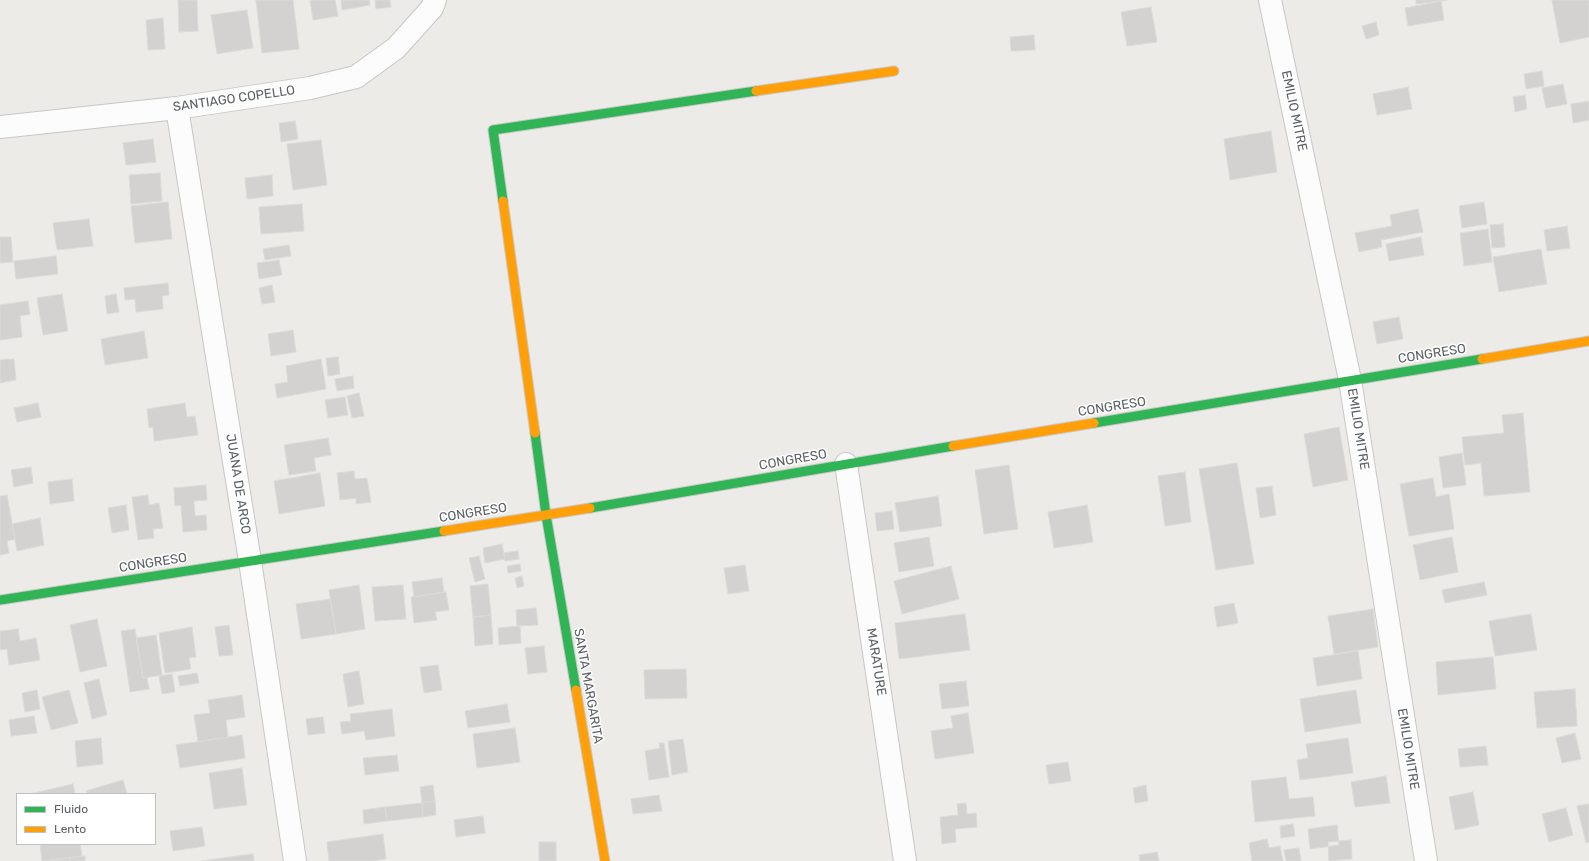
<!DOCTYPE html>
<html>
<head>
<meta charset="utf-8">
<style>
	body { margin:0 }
	#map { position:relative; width:1589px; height:861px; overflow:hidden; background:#ecebe8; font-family:Rubik,sans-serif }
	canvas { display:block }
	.legend { position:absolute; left:16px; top:793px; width:140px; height:52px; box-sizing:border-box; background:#fff; border:1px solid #bec0c1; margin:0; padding:5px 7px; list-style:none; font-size:12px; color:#5d6165 }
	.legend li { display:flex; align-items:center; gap:8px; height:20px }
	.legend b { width:20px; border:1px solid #bec0c1 }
</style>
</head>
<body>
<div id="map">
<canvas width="1589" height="861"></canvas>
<ul class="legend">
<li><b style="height:5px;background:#30b455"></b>Fluido</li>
<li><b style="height:5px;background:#ff9f0a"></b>Lento</li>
</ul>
</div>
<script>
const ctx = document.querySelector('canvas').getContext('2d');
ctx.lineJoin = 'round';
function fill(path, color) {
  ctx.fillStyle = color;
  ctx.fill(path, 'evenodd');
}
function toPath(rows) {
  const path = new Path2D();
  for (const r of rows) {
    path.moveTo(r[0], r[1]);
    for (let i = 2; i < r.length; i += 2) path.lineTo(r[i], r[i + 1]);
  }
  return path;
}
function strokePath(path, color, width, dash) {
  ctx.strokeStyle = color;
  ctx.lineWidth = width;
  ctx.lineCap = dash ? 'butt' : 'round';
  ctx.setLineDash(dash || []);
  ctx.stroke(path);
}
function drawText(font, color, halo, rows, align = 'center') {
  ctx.font = font + ' Rubik,sans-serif';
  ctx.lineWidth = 3;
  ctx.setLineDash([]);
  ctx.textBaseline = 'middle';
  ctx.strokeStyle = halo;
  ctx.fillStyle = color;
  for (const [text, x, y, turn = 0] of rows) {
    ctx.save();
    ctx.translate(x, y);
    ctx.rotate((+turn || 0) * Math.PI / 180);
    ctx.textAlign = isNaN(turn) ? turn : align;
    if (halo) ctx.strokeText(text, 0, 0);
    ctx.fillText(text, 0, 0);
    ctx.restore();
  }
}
const building = toPath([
	[178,0,197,0,198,31,179,32,178,0],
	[256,0,293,0,299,49,262,53,256,0],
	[314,0,335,0,338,16,313,20,310,1,314,0],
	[341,0,369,0,370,5,342,10,341,0],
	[375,0,390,0,391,7,376,9,375,0],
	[1416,0,1447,0,1416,4,1416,0],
	[1552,0,1589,0,1589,37,1560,43,1552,0],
	[1441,1,1444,20,1408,26,1405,8,1441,1],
	[1151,7,1157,42,1127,46,1121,12,1151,7],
	[247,10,253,48,217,54,211,15,247,10],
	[163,18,165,49,148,50,146,20,163,18],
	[1376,22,1379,35,1366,39,1362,26,1376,22],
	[1034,35,1035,50,1011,51,1010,37,1034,35],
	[1542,71,1544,86,1526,89,1524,74,1542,71],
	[1563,84,1567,104,1546,108,1542,88,1563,84],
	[1408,87,1412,109,1377,115,1373,94,1408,87],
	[1525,95,1527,109,1515,112,1513,97,1525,95],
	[1589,101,1589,120,1573,123,1571,104,1589,101],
	[295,121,298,139,281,142,279,123,295,121],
	[1271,131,1277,172,1230,180,1224,139,1271,131],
	[153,139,156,162,126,165,123,143,153,139],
	[321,140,327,185,293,190,287,144,321,140],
	[160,173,162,201,131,204,129,175,160,173],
	[272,175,273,196,247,199,245,178,272,175],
	[168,202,172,239,135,243,131,206,168,202],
	[1484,202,1487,224,1462,228,1459,206,1484,202],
	[302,204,304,231,261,234,259,207,302,204],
	[1418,209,1423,232,1381,240,1382,247,1359,252,1355,233,1392,226,1390,215,1418,209],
	[89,219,93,246,57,250,53,223,89,219],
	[1503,224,1505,247,1492,248,1490,225,1503,224],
	[1567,226,1570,248,1547,251,1544,230,1567,226],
	[1488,229,1492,262,1464,266,1460,233,1488,229],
	[0,237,11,237,13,262,0,263,0,237],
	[1421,237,1424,255,1389,261,1386,244,1421,237],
	[289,245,291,256,265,260,263,249,289,245],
	[1541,249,1547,284,1499,292,1493,257,1541,249],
	[56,256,58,274,16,279,14,261,56,256],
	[279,260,282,275,259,279,257,263,279,260],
	[168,283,169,295,162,296,163,309,136,312,135,299,125,300,124,288,168,283],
	[272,285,275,302,262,304,259,288,272,285],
	[62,294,68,331,43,335,37,298,62,294],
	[116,294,119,312,107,314,105,296,116,294],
	[28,301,30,314,20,316,22,337,0,340,0,305,28,301],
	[1399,317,1403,339,1377,344,1373,322,1399,317],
	[293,330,296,352,271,356,268,334,293,330],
	[144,331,148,358,105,365,101,339,144,331],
	[338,357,340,374,328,376,326,358,338,357],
	[14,359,16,380,0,383,0,360,14,359],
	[321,359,326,389,277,398,275,384,288,382,286,366,321,359],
	[353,376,354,388,337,391,335,379,353,376],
	[359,393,364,416,352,418,347,396,359,393],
	[345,397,348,415,328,418,325,400,345,397],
	[38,403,41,417,17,422,14,408,38,403],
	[185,403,187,417,195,416,198,435,154,441,153,427,149,428,147,409,185,403],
	[1523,413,1530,492,1484,496,1481,463,1465,465,1462,437,1504,433,1502,415,1523,413],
	[1339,427,1348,480,1313,487,1304,434,1339,427],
	[328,438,331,455,314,458,316,471,289,475,284,445,328,438],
	[1462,453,1466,485,1443,488,1439,457,1462,453],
	[1237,463,1254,564,1216,570,1199,469,1237,463],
	[1009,465,1018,529,984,534,975,470,1009,465],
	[31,467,33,483,14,487,11,470,31,467],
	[354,471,355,479,367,478,371,502,356,504,356,498,340,500,337,473,354,471],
	[1185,472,1191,522,1165,526,1158,476,1185,472],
	[320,473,325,506,279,514,274,481,320,473],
	[1433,478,1436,497,1449,494,1454,529,1409,536,1400,484,1433,478],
	[72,479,74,501,50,504,48,482,72,479],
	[206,485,207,500,194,501,195,516,206,515,207,530,183,532,181,505,175,506,174,488,206,485],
	[1272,486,1276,515,1260,518,1256,488,1272,486],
	[7,495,15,539,7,541,9,553,0,555,0,496,7,495],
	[148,495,149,505,159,503,163,528,153,529,154,538,138,540,132,497,148,495],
	[938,496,942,526,900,532,895,503,938,496],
	[126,505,129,530,112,533,108,508,126,505],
	[1087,505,1093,542,1054,548,1048,512,1087,505],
	[892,511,894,529,877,531,875,513,892,511],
	[40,518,44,545,17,551,12,524,40,518],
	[929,537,934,566,899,572,894,543,929,537],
	[1452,537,1458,572,1420,580,1413,545,1452,537],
	[502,544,505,559,485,563,483,548,502,544],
	[518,551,519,559,505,561,504,553,518,551],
	[479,556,485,579,475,582,469,558,479,556],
	[520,564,521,571,508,573,507,566,520,564],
	[745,565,749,591,728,594,724,568,745,565],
	[951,566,959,599,902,614,894,581,951,566],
	[522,576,524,586,517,588,515,578,522,576],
	[442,578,444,592,414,597,412,582,442,578],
	[1484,582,1487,595,1445,603,1442,590,1484,582],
	[488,584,491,615,473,617,470,586,488,584],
	[359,585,365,629,336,634,329,590,359,585],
	[403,585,406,619,375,621,372,587,403,585],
	[446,592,449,610,435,612,437,620,414,623,411,597,446,592],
	[330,599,336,634,301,639,296,604,330,599],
	[1234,603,1238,623,1217,627,1214,607,1234,603],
	[536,608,538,625,517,626,516,610,536,608],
	[1373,609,1378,647,1334,654,1328,616,1373,609],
	[965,614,970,650,899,659,895,623,965,614],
	[1531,614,1537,650,1495,656,1489,621,1531,614],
	[491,615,493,644,475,646,473,617,491,615],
	[97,619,107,666,80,672,70,625,97,619],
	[229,625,233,655,219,656,215,627,229,625],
	[520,626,521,643,499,645,498,628,520,626],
	[192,627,196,657,189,658,191,669,165,673,159,633,192,627],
	[18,629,20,641,36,638,40,660,9,665,7,649,0,650,0,631,18,629],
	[135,629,143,678,147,678,149,689,130,692,121,631,135,629],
	[156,635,162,675,143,678,136,638,156,635],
	[544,646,547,672,528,674,525,648,544,646],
	[1358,651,1362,679,1317,686,1313,658,1358,651],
	[1493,657,1496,689,1438,695,1436,662,1493,657],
	[438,665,442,690,424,693,420,667,438,665],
	[686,669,687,698,645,699,644,670,686,669],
	[359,671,364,704,348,707,343,674,359,671],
	[197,673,199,683,180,686,178,676,197,673],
	[172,674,175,692,162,694,159,676,172,674],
	[99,679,107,715,92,719,84,683,99,679],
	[966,681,969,706,942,709,939,684,966,681],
	[1575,689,1577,726,1537,728,1534,692,1575,689],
	[37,690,40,709,25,712,22,693,37,690],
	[69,690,78,723,51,730,42,697,69,690],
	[1356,690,1361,723,1305,732,1300,699,1356,690],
	[242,695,245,717,226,720,228,737,198,742,194,715,210,713,208,700,242,695],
	[507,704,510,722,468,728,465,711,507,704],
	[392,709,395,736,366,740,364,731,342,734,340,722,351,721,350,714,392,709],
	[968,713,974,753,935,759,931,731,953,728,951,716,968,713],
	[34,716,37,733,11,736,9,720,34,716],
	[323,717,325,733,308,735,306,719,323,717],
	[515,728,520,762,477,768,473,734,515,728],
	[1575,733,1581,759,1562,763,1556,738,1575,733],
	[242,735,245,758,180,768,176,745,242,735],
	[101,738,103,764,77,767,75,741,101,738],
	[1348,738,1353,773,1300,780,1297,760,1308,758,1306,744,1348,738],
	[683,739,688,772,672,775,668,741,683,739],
	[659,743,664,743,669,777,649,780,645,751,660,748,659,743],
	[1486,746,1488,765,1460,767,1458,749,1486,746],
	[397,755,399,771,365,775,363,758,397,755],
	[1068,762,1071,781,1049,784,1046,765,1068,762],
	[242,768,247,805,214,809,209,773,242,768],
	[1386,776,1390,803,1355,807,1351,782,1386,776],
	[1286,777,1289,799,1313,797,1315,816,1255,822,1251,781,1286,777],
	[123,780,127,794,87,794,86,791,123,780],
	[73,784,75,794,30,794,73,784],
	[433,785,435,801,422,803,420,787,433,785],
	[1146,785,1148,801,1135,803,1133,788,1146,785],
	[1473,792,1479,825,1455,830,1449,797,1473,792],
	[659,795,662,811,633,814,631,799,659,795],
	[435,801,436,815,423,817,422,803,435,801],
	[422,803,423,817,387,821,385,807,422,803],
	[966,803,967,814,976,813,977,827,955,829,956,842,942,844,940,817,958,815,957,804,966,803],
	[1589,804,1589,842,1586,843,1577,806,1589,804],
	[385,807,387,821,364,824,363,810,385,807],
	[1566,808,1573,835,1549,842,1542,814,1566,808],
	[483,816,485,833,456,837,454,820,483,816],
	[1293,824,1295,836,1281,838,1280,826,1293,824],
	[1337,825,1339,845,1310,849,1308,829,1337,825],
	[202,827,205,846,173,851,170,831,202,827],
	[383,834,386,859,373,861,329,861,327,842,383,834],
	[1267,839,1269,848,1280,846,1283,861,1252,861,1249,843,1267,839],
	[1351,840,1352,859,1329,861,1328,842,1351,840],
	[539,842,556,842,556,861,539,861,539,842],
	[40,844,80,844,82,856,42,861,40,844],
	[1299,848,1301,861,1286,861,1284,850,1299,848],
	[1157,852,1159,861,1140,861,1139,855,1157,852],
	[253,854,254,861,201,861,253,854],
	[85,856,85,861,70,861,70,858,85,856],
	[70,858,70,861,45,861,70,858]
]);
const street = toPath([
	[1270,0,1350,380,1426,861],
	[177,108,250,561,295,861],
	[0,127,177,108,310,88,356,77,396,48,432,8,435,0],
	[846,464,905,861]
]);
const fast = toPath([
	[503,201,493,130,756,91],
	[1094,423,1482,359],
	[535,433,546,515,576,690],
	[590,508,953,446],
	[0,600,444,531]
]);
const slow = toPath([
	[756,91,894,71],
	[503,201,535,433],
	[1482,359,1589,341],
	[953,446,1094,423],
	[444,531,590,508],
	[576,690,605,861]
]);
const streetNames = [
	["SANTIAGO COPELLO",234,99,-8],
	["EMILIO MITRE",1294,111,78],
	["CONGRESO",1432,354,-9],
	["CONGRESO",1112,407,-9],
	["EMILIO MITRE",1358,429,81],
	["CONGRESO",793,460,-10],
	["JUANA DE ARCO",238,484,81],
	["CONGRESO",473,513,-9],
	["CONGRESO",153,563,-9],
	["MARATURE",876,662,81],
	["SANTA MARGARITA",588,686,80],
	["EMILIO MITRE",1408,749,81]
];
fill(building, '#d3d2d1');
strokePath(building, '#dcdad7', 1);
strokePath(street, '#c7c7c7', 24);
strokePath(fast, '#c9c9c9', 11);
strokePath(slow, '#c9c9c9', 11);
strokePath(street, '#fcfcfc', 22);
strokePath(fast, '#30b455', 9);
strokePath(slow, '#ff9f0a', 9);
drawText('13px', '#5d6165', '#fff', streetNames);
</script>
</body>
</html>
